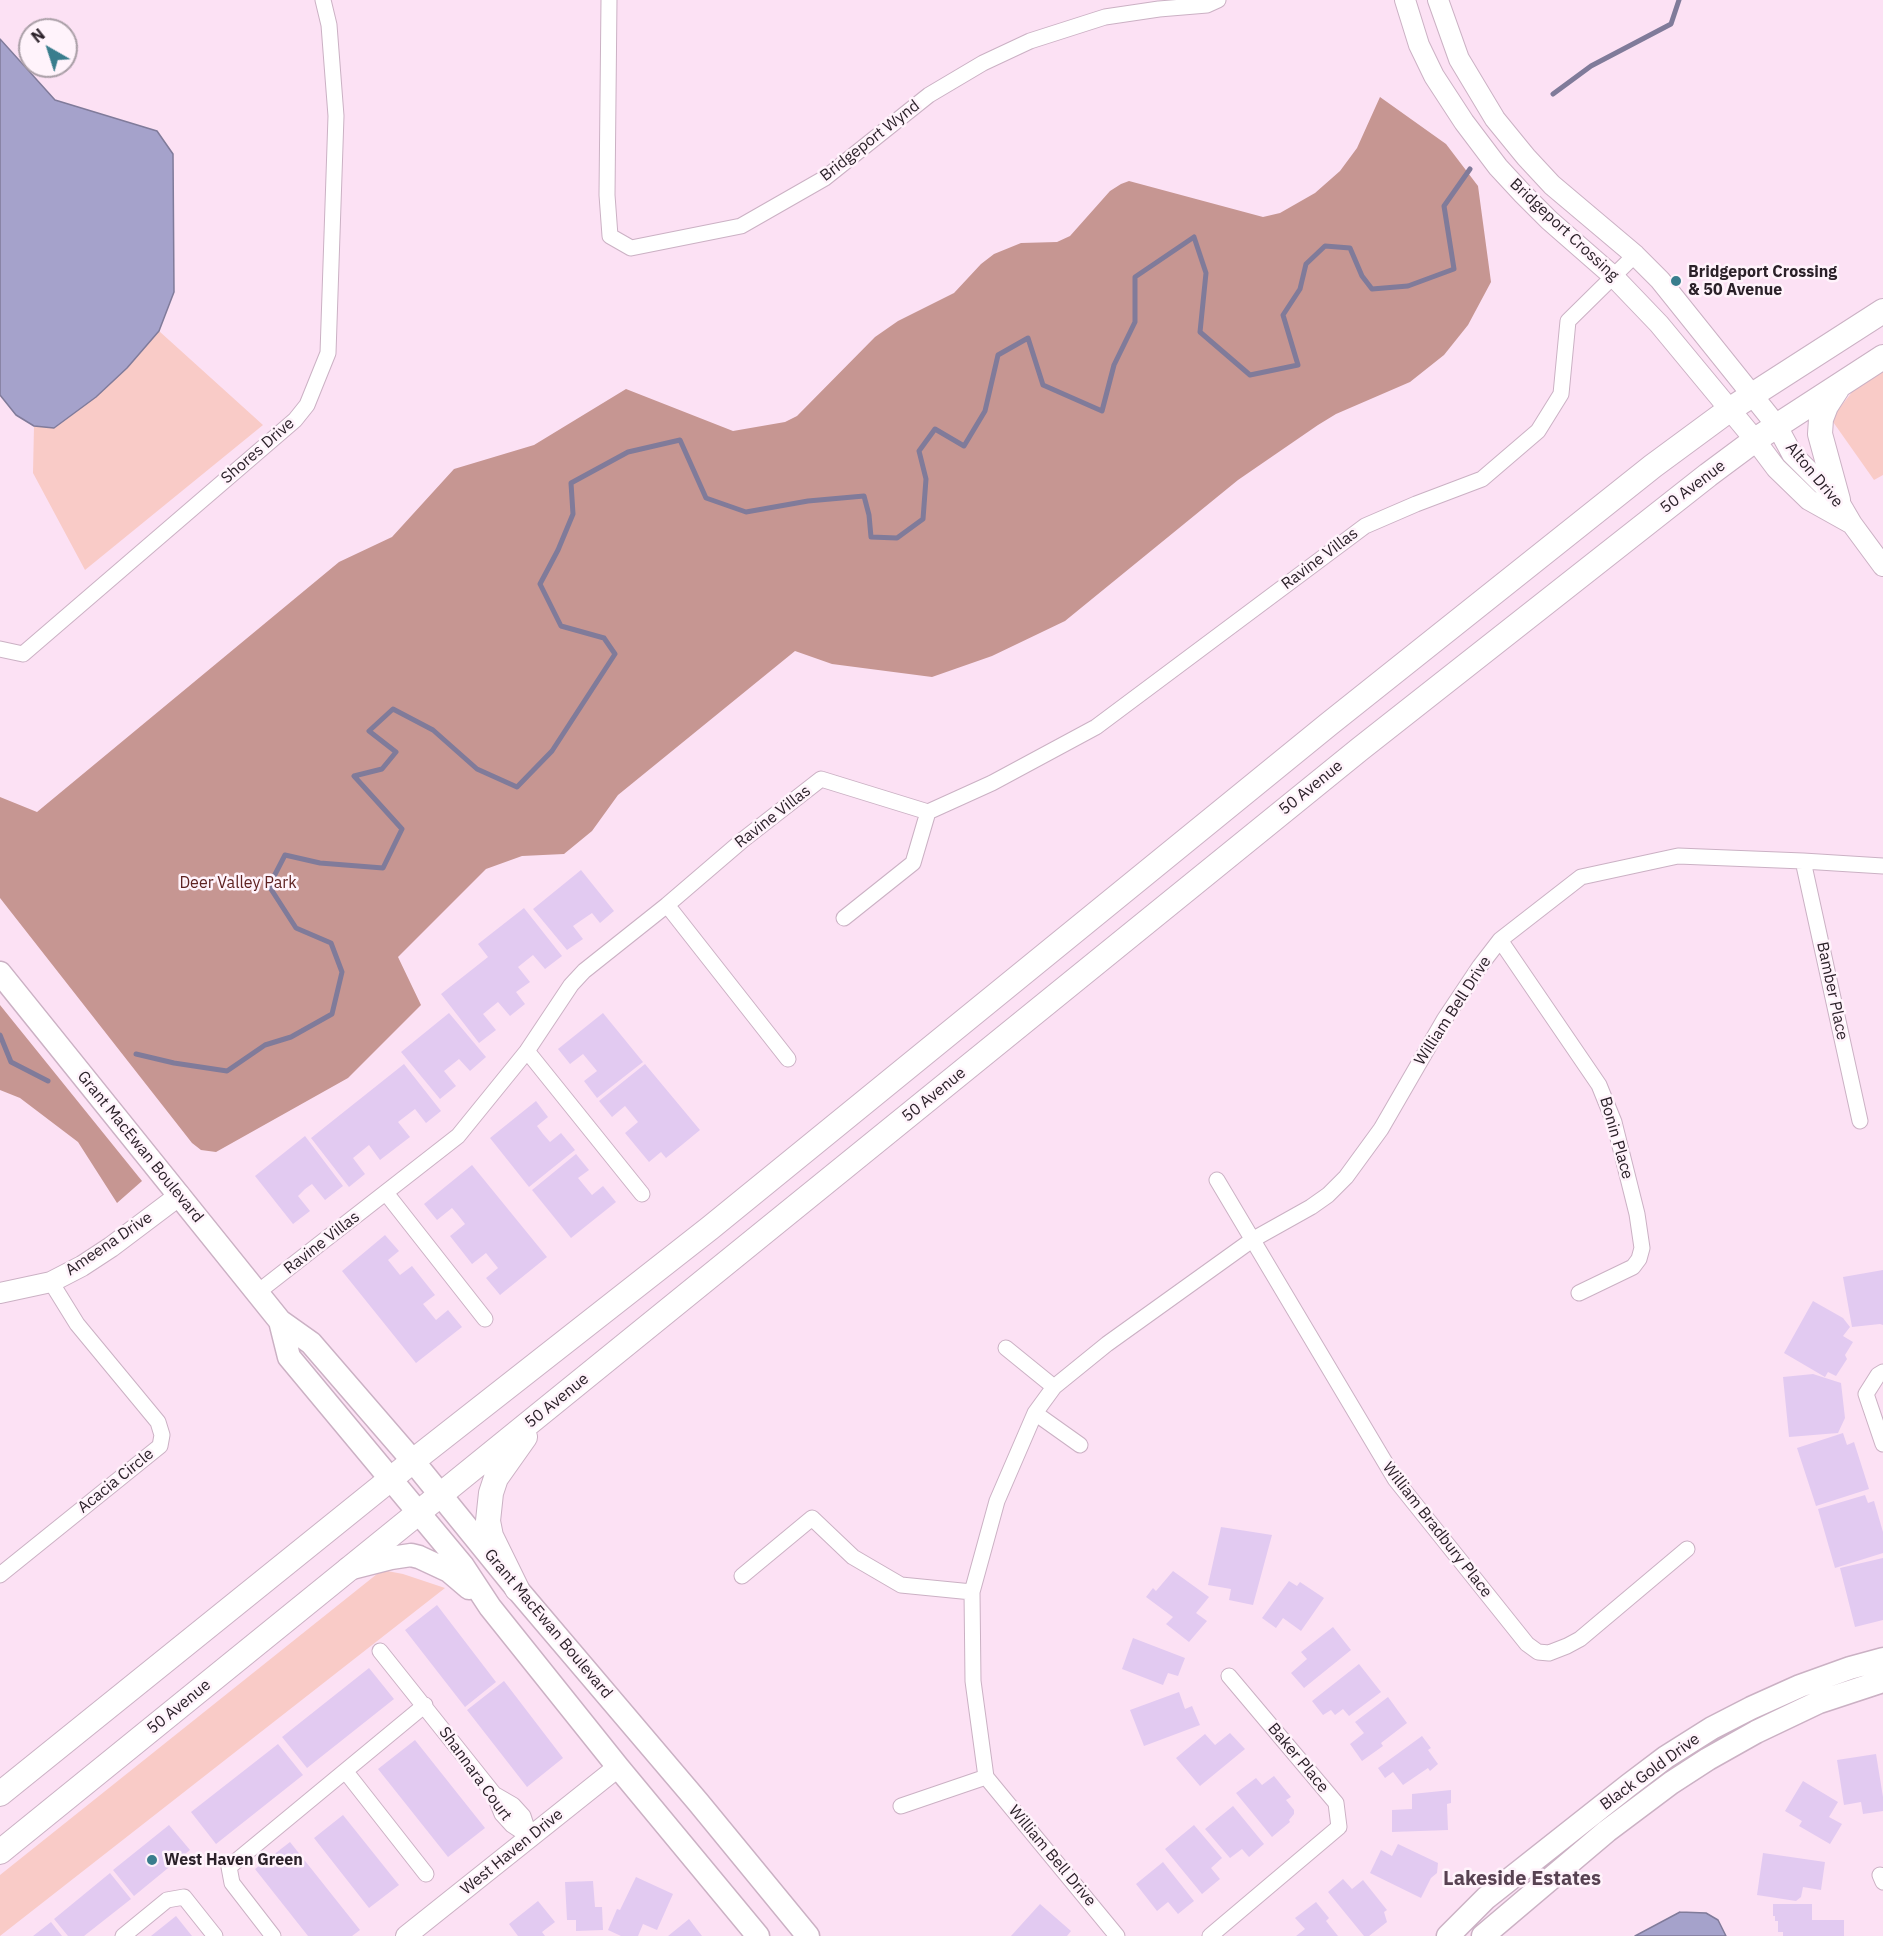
<!DOCTYPE html>
<html>
<head>
<meta charset="utf-8">
<style>
	body { margin:0 }
	#map { position:relative; width:1883px; height:1936px; overflow:hidden; background:#fce1f4; font-family:"IBM Plex Sans",sans-serif }
	canvas { display:block }
	.north { position:absolute; left:18px; top:18px; width:60px; height:60px; box-sizing:border-box; background:#fff3fb; border:2px solid #aa9fa7; border-radius:50%; rotate:321deg; font-size:16px; font-weight:700; line-height:24px; text-align:center; color:#2b2129 }
	.north::after { content:''; display:block; margin:auto; width:21px; height:27px; background:#397d8d; clip-path:polygon(50% 0,100% 100%,50% 72%,0 100%) }
</style>
</head>
<body>
<div id="map">
<canvas width="1883" height="1936"></canvas>
<div class="north">N</div>
</div>
<script>
const ctx = document.querySelector('canvas').getContext('2d');
ctx.lineJoin = 'round';
function fill(path, color) {
  ctx.fillStyle = color;
  ctx.fill(path, 'evenodd');
}
function toPath(rows) {
  const path = new Path2D();
  for (const r of rows) {
    path.moveTo(r[0], r[1]);
    for (let i = 2; i < r.length; i += 2) path.lineTo(r[i], r[i + 1]);
  }
  return path;
}
function strokePath(path, color, width, dash) {
  ctx.strokeStyle = color;
  ctx.lineWidth = width;
  ctx.lineCap = dash ? 'butt' : 'round';
  ctx.setLineDash(dash || []);
  ctx.stroke(path);
}
function drawText(font, color, halo, rows, align = 'center') {
  ctx.font = font + ' "IBM Plex Sans",sans-serif';
  ctx.lineWidth = 5;
  ctx.setLineDash([]);
  ctx.textBaseline = 'middle';
  ctx.strokeStyle = halo;
  ctx.fillStyle = color;
  for (const [text, x, y, turn = 0] of rows) {
    ctx.save();
    ctx.translate(x, y);
    ctx.rotate((+turn || 0) * Math.PI / 180);
    ctx.textAlign = isNaN(turn) ? turn : align;
    if (halo) ctx.strokeText(text, 0, 0);
    ctx.fillText(text, 0, 0);
    ctx.restore();
  }
}
const green = toPath([
	[159,331,263,425,85,570,33,473,34,426,55,428,96,397,127,368],
	[1883,370,1883,475,1874,480,1831,419,1859,383],
	[382,1570,403,1574,445,1588,0,1936,0,1875]
]);
const forest = toPath([
	[1380,97,1446,144,1478,186,1491,282,1468,325,1444,355,1410,382,1336,414,1318,425,1238,480,1065,621,992,656,932,677,832,664,795,651,618,795,592,831,564,854,522,856,486,869,398,957,421,1005,348,1078,216,1152,201,1150,192,1143,0,898,0,797,37,812,339,562,392,537,454,469,534,445,626,389,733,431,785,422,797,416,875,337,898,321,954,293,981,264,994,254,1021,243,1057,242,1070,236,1110,191,1121,184,1129,181,1263,217,1280,213,1315,193,1340,171,1357,148],
	[0,1005,142,1181,117,1203,78,1142,20,1098,0,1090]
]);
const water = toPath([
	[0,39,55,100,157,131,173,154,174,292,159,331,127,368,96,397,54,428,34,426,16,415,0,395,0,39],
	[1680,1912,1706,1913,1718,1920,1726,1936,1635,1936,1680,1912]
]);
const stream = toPath([
	[1553,94,1591,66,1671,24,1679,0],
	[0,1035,11,1062,48,1081],
	[136,1054,174,1063,227,1071,265,1045,291,1037,332,1014,342,972,331,943,296,928,269,886,285,855,320,863,383,868,402,829,354,776,382,769,396,752,369,731,393,709,433,730,477,769,517,787,552,751,615,654,604,638,561,626,540,584,558,550,573,514,571,483,628,452,680,440,706,498,746,512,808,501,864,496,869,515,871,537,897,538,923,519,926,479,919,451,935,429,964,446,985,411,998,355,1028,338,1043,385,1102,411,1114,365,1135,322,1135,277,1194,237,1206,273,1200,332,1250,375,1298,365,1283,315,1300,289,1306,264,1325,246,1350,248,1362,276,1372,289,1408,286,1454,269,1444,206,1470,169]
]);
const building = toPath([
	[581,870,614,911,600,923,592,913,573,926,583,939,567,950,533,909],
	[524,908,562,956,545,969,533,955,518,967,530,982,516,992,525,1004,510,1016,498,1002,483,1014,496,1030,479,1043,441,994,488,957,478,944],
	[449,1013,486,1057,470,1071,459,1059,444,1071,456,1086,440,1099,401,1052],
	[603,1013,643,1062,597,1098,584,1081,597,1071,583,1054,570,1064,558,1049],
	[404,1064,441,1111,426,1123,415,1109,398,1122,410,1137,380,1160,369,1145,353,1158,365,1174,349,1187,311,1138],
	[645,1064,700,1130,666,1158,661,1152,649,1162,625,1133,638,1122,625,1106,612,1117,599,1101],
	[536,1101,548,1117,537,1126,543,1134,550,1142,561,1133,575,1150,529,1187,490,1138],
	[305,1136,343,1186,325,1200,312,1184,305,1189,298,1196,310,1211,293,1224,255,1176],
	[576,1154,589,1170,578,1178,592,1195,603,1186,616,1202,571,1238,532,1190],
	[472,1165,547,1257,500,1295,486,1278,498,1268,486,1253,472,1264,450,1236,465,1224,458,1215,452,1208,437,1220,424,1204],
	[385,1235,399,1251,388,1260,400,1275,412,1266,435,1295,423,1304,436,1320,448,1310,462,1327,416,1363,342,1271],
	[1883,1270,1883,1325,1880,1324,1852,1327,1843,1277],
	[1813,1301,1843,1318,1850,1327,1843,1336,1853,1342,1845,1355,1847,1359,1836,1376,1828,1372,1825,1377,1784,1353],
	[1813,1374,1841,1383,1845,1418,1838,1433,1789,1437,1783,1377],
	[1843,1433,1847,1445,1854,1442,1869,1489,1816,1506,1797,1448],
	[1865,1495,1868,1503,1874,1501,1883,1532,1883,1553,1835,1568,1818,1509],
	[1221,1527,1272,1535,1253,1605,1229,1600,1231,1589,1208,1585],
	[1883,1558,1883,1620,1855,1627,1840,1568],
	[1173,1571,1209,1597,1196,1613,1207,1621,1189,1642,1166,1624,1173,1617,1146,1597,1153,1588,1156,1591],
	[1289,1581,1297,1586,1300,1582,1324,1598,1301,1631,1283,1618,1276,1628,1262,1618],
	[437,1605,496,1682,465,1707,405,1630],
	[1333,1627,1351,1650,1304,1688,1291,1673,1307,1659,1301,1652],
	[1133,1638,1185,1658,1178,1676,1168,1673,1163,1685,1122,1669],
	[1359,1664,1381,1692,1349,1716,1343,1709,1335,1715,1331,1710,1323,1715,1312,1701],
	[369,1668,394,1699,307,1768,282,1737],
	[504,1681,563,1758,527,1787,467,1710],
	[1179,1692,1185,1709,1192,1706,1200,1725,1144,1746,1130,1710],
	[1388,1697,1407,1723,1381,1743,1383,1746,1362,1761,1350,1744,1364,1733,1355,1722],
	[1230,1733,1245,1749,1200,1786,1176,1758,1205,1734,1215,1745],
	[1422,1736,1431,1748,1428,1750,1438,1764,1430,1771,1428,1768,1403,1785,1393,1772,1385,1778,1378,1768],
	[415,1740,485,1828,448,1857,378,1769],
	[278,1744,303,1775,216,1844,191,1812],
	[1876,1754,1883,1797,1883,1811,1863,1814,1861,1802,1844,1805,1837,1760],
	[1274,1776,1291,1797,1286,1800,1294,1810,1294,1814,1289,1820,1290,1822,1272,1837,1236,1793,1256,1778,1262,1785],
	[1803,1781,1838,1802,1829,1817,1842,1824,1830,1844,1799,1826,1802,1821,1785,1811],
	[1451,1790,1451,1803,1447,1804,1448,1830,1392,1832,1392,1810,1412,1809,1412,1794],
	[1233,1806,1264,1844,1249,1857,1242,1849,1230,1858,1205,1829],
	[343,1815,399,1885,369,1908,314,1838],
	[169,1825,190,1850,134,1896,113,1870],
	[1194,1825,1222,1858,1211,1868,1220,1879,1202,1894,1165,1849],
	[290,1842,360,1930,352,1936,308,1936,255,1869],
	[1398,1844,1438,1863,1437,1873,1431,1878,1421,1898,1370,1873,1381,1850,1392,1856],
	[1763,1853,1825,1862,1821,1890,1803,1887,1801,1897,1796,1901,1757,1895],
	[1163,1862,1194,1901,1178,1914,1168,1902,1157,1911,1136,1884],
	[110,1873,131,1899,84,1936,68,1936,54,1919],
	[636,1877,673,1894,657,1930,643,1924,638,1936,621,1936,608,1930,617,1909,620,1910],
	[1343,1879,1352,1889,1363,1880,1387,1910,1384,1912,1387,1922,1369,1936,1364,1936,1328,1892],
	[593,1881,595,1907,602,1907,603,1930,576,1931,576,1920,567,1920,565,1882],
	[538,1901,555,1922,542,1932,545,1936,518,1936,509,1924],
	[1316,1902,1329,1918,1326,1921,1338,1936,1296,1936,1305,1929,1295,1918],
	[1040,1904,1071,1931,1067,1936,1011,1936],
	[1773,1904,1812,1904,1812,1920,1844,1920,1844,1936,1783,1936,1783,1932,1778,1932,1778,1921,1775,1921,1775,1916,1773,1916],
	[176,1916,192,1936,151,1936],
	[689,1919,702,1936,668,1936],
	[51,1922,62,1936,33,1936]
]);
const minor = toPath([
	[609,0,607,195,610,236,631,248,741,226,825,178,929,95,983,63,1030,41,1105,17,1159,9,1207,5,1218,0],
	[0,649,23,654,295,420,307,405,328,353,336,116,329,25,323,0],
	[1803,861,1860,1121],
	[667,905,788,1059],
	[844,918,913,863,928,812],
	[1500,940,1599,1085,1614,1122,1637,1214,1642,1248,1639,1259,1633,1267,1579,1293],
	[527,1051,642,1194],
	[1217,1180,1395,1479,1527,1644,1538,1652,1549,1653,1567,1646,1580,1639,1687,1549],
	[386,1193,485,1319],
	[258,1292,458,1136,527,1051,571,985,584,971,667,905,744,839,821,779,928,812,992,783,1096,727,1365,526,1416,504,1482,479,1538,431,1561,394,1568,321,1635,255],
	[1006,1348,1054,1387],
	[1883,1372,1878,1375,1866,1394,1883,1444],
	[1035,1413,1080,1445],
	[0,1575,160,1446,162,1435,158,1422,77,1324,51,1282],
	[742,1576,812,1518,853,1557,901,1585,972,1592],
	[380,1651,494,1794,502,1814,512,1825,530,1837],
	[346,1772,426,1874],
	[494,1794,513,1805,523,1816,530,1837],
	[901,1806,986,1777],
	[1880,1875,1883,1882],
	[123,1936,167,1900,184,1897,215,1936],
	[273,1936,232,1883,229,1867,425,1705],
	[1117,1936,986,1777,973,1681,972,1592,997,1501,1035,1413,1054,1387,1107,1344,1252,1240,1311,1207,1328,1195,1346,1177,1381,1129,1444,1020,1480,966,1500,940,1581,877,1678,856,1803,861,1883,866],
	[1210,1936,1339,1827,1336,1803,1229,1676]
]);
const tertiary = toPath([
	[1405,0,1419,45,1434,76,1464,122,1498,167,1523,194,1549,220,1613,276,1659,324,1755,440,1776,468,1809,500,1852,524],
	[1438,0,1459,59,1495,119,1526,157,1552,185,1635,255,1660,280,1777,426,1792,454,1838,500,1852,524,1883,566],
	[0,1293,51,1282,82,1266,111,1247,180,1195],
	[406,1936,618,1767]
]);
const secondary = toPath([
	[0,973,280,1321,311,1343,413,1461,517,1589,698,1802,808,1936],
	[280,1321,289,1357,463,1566,490,1607,618,1767,758,1936],
	[348,1569,391,1558,411,1555,419,1557,449,1571,469,1588],
	[1448,1936,1486,1898,1629,1785,1666,1757,1712,1728,1751,1708,1800,1686,1850,1668,1883,1659],
	[1483,1936,1607,1831,1671,1783,1708,1759,1756,1732,1819,1702,1883,1681]
]);
const primary = toPath([
	[1837,389,1826,406,1821,419,1820,434,1838,500],
	[517,1589,491,1536,488,1521,491,1493,496,1478,525,1437],
	[0,1794,413,1461,710,1228,1329,724,1653,466,1729,410,1883,311],
	[0,1852,1360,749,1708,475,1755,440,1883,357]
]);
const markers = [
	[1676,281,6,"#397d8d"],
	[152,1860,6,"#397d8d"]
];
const streetNames = [
	["Bridgeport Wynd",870,141,-38],
	["Bridgeport Crossing",1564,230,43],
	["Shores Drive",258,451,-41],
	["Alton Drive",1814,475,50],
	["50 Avenue",1693,487,-37],
	["Ravine Villas",1320,559,-37],
	["50 Avenue",1311,788,-39],
	["Ravine Villas",773,817,-38],
	["Bamber Place",1832,991,78],
	["William Bell Drive",1453,1011,-57],
	["50 Avenue",934,1095,-39],
	["Bonin Place",1616,1138,74],
	["Grant MacEwan Boulevard",140,1147,51],
	["Ravine Villas",322,1243,-38],
	["Ameena Drive",109,1244,-34],
	["50 Avenue",557,1401,-39],
	["Acacia Circle",116,1481,-39],
	["William Bradbury Place",1437,1530,52],
	["Grant MacEwan Boulevard",548,1624,50],
	["50 Avenue",179,1707,-39],
	["Baker Place",1298,1758,50],
	["Black Gold Drive",1650,1772,-36],
	["Shannara Court",475,1774,54],
	["West Haven Drive",512,1852,-39],
	["William Bell Drive",1052,1856,50]
];
const poiNames = [
	["Bridgeport Crossing",1688,272],
	["& 50 Avenue",1688,290],
	["West Haven Green",164,1860]
];
const parkNames = [
	["Deer Valley Park",238,883]
];
const quarterNames = [
	["Lakeside Estates",1522,1879]
];
fill(green, '#f9cbc7');
fill(forest, '#c69692');
fill(water, '#a5a2cb');
strokePath(water, '#807b9a', 1.5);
strokePath(stream, '#807b9a', 5);
fill(building, '#e2caf1');
strokePath(minor, '#cbb1c4', 17);
strokePath(tertiary, '#cbb1c4', 22);
strokePath(secondary, '#cbb1c4', 25);
strokePath(primary, '#cbb1c4', 26);
strokePath(minor, '#fff', 15);
strokePath(tertiary, '#fff', 20);
strokePath(secondary, '#fff', 22);
strokePath(primary, '#fff', 24);
for (const [x, y, r, color] of markers) {
  const dot = new Path2D();
  dot.arc(x, y, r, 0, 2 * Math.PI);
  ctx.fillStyle = color;
  ctx.fill(dot);
  strokePath(dot, '#fff3fb', 2);
}
drawText('16px', '#2b2129', '#fff3fb', streetNames);
drawText('bold 16px', '#2b2129', '#fff3fb', poiNames, 'left');
drawText('16px', '#5e2221', '#fff3fb', parkNames);
drawText('bold 20px', '#584252', '#fff3fb', quarterNames);
</script>
</body>
</html>
